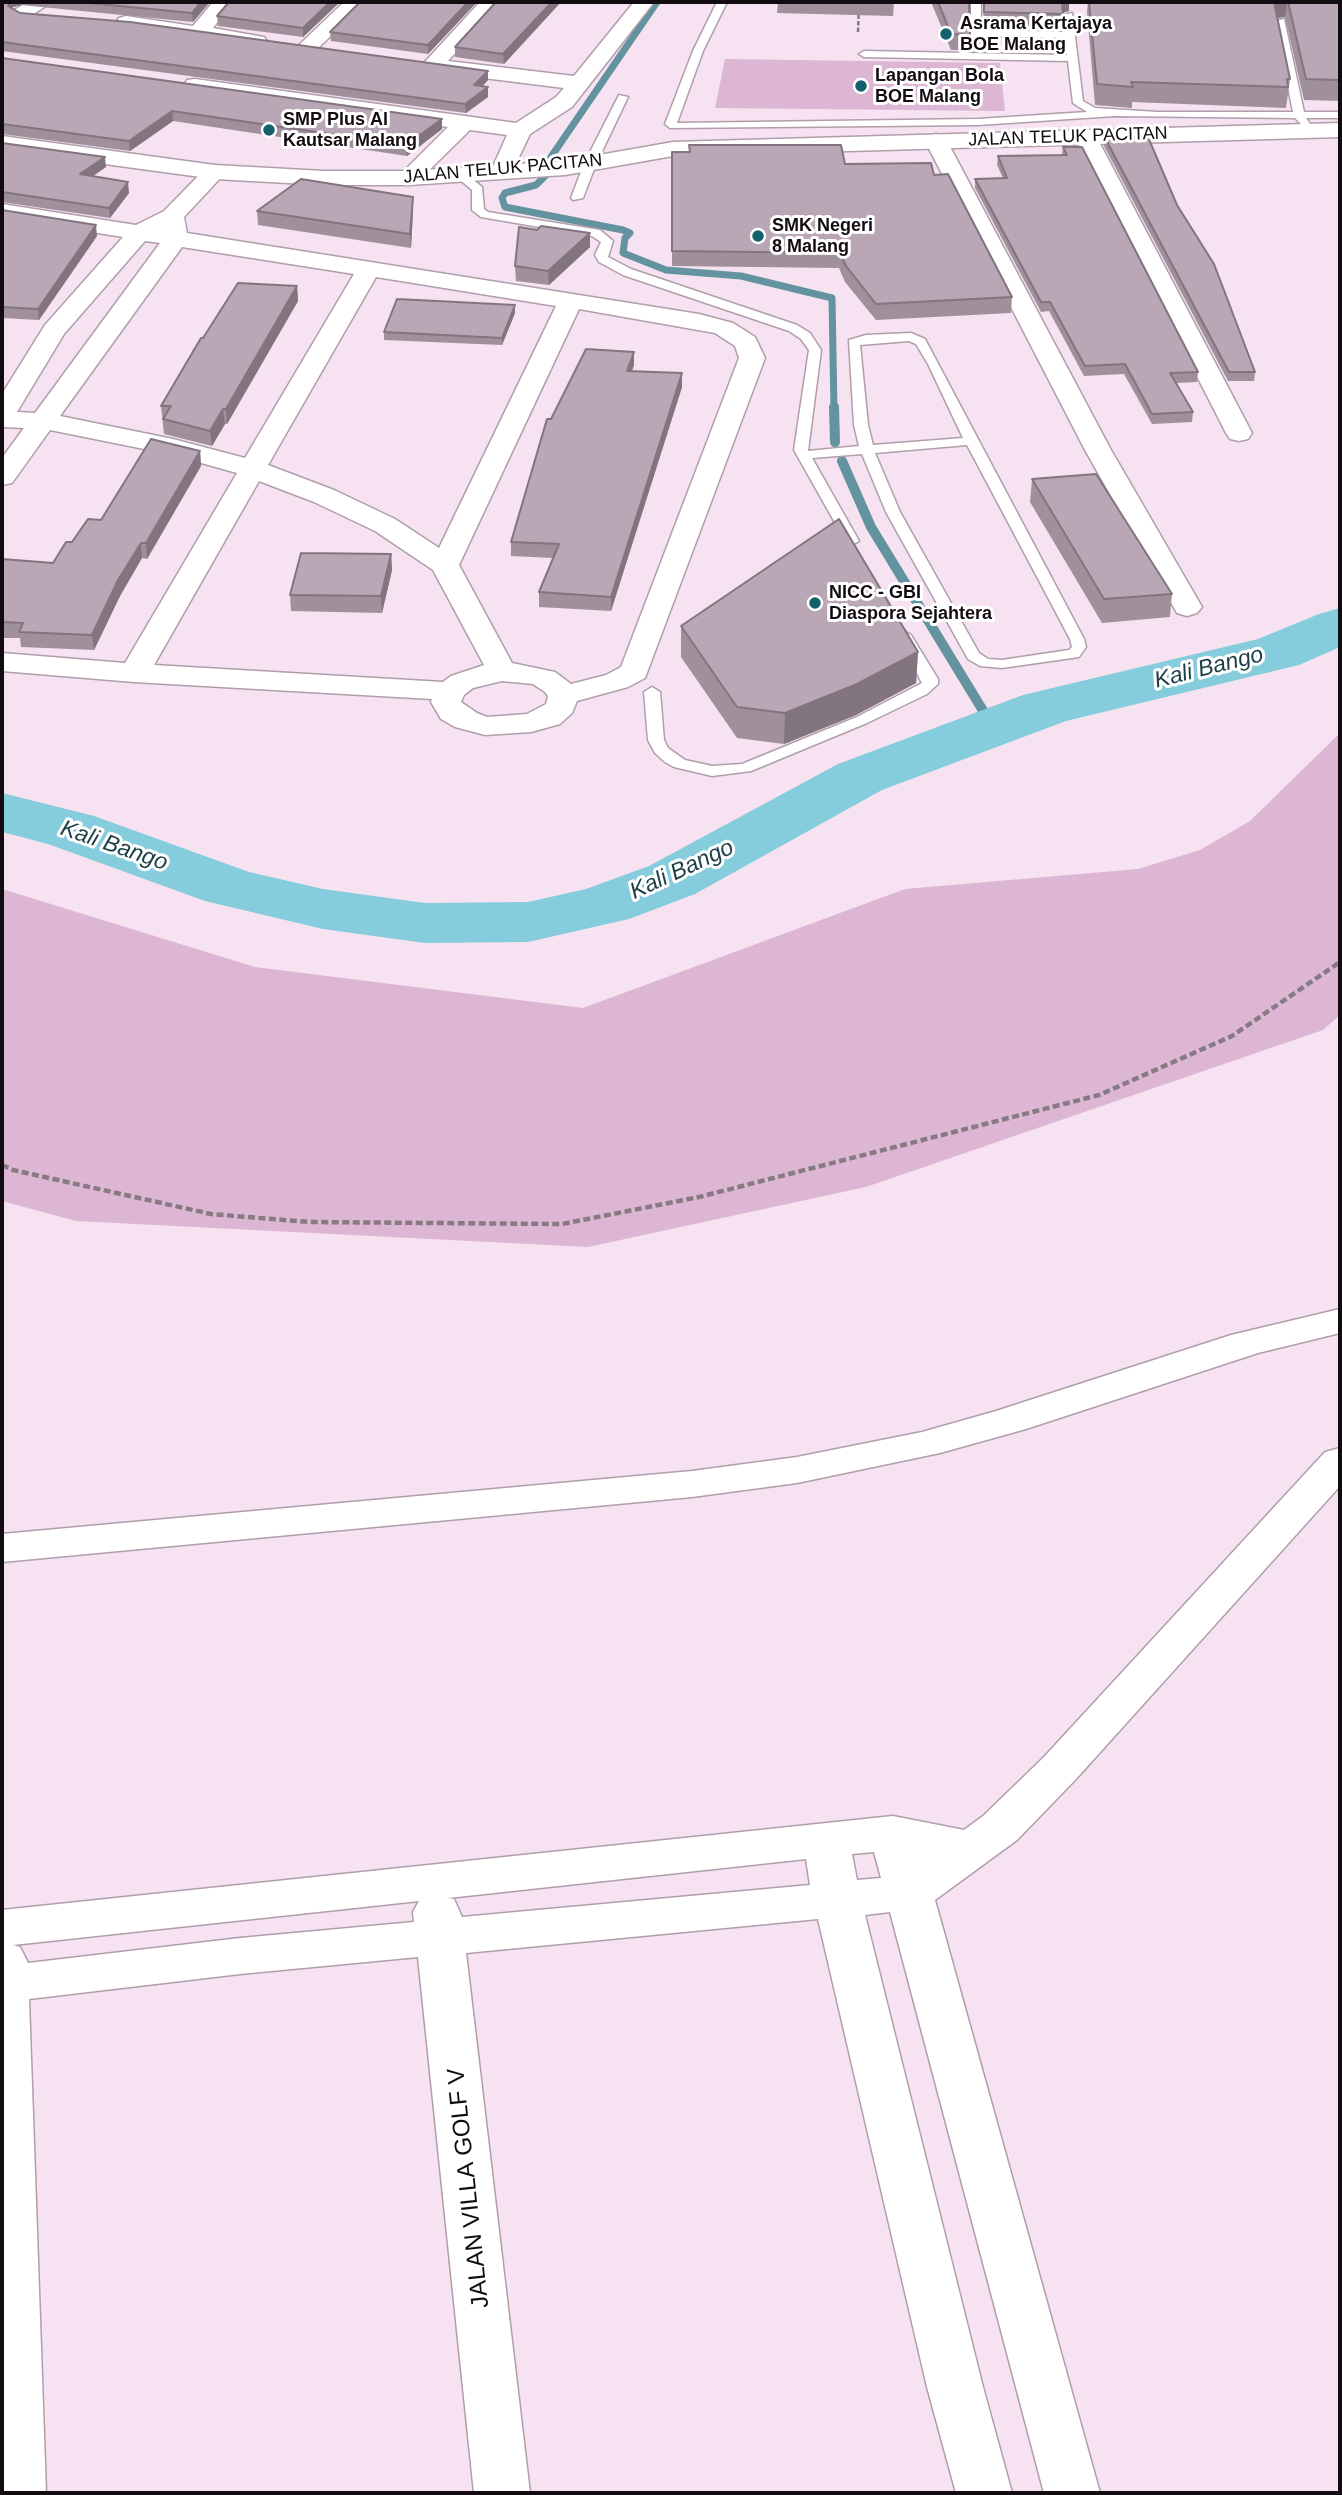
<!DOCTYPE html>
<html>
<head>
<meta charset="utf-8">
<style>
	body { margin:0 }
	#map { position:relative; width:1342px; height:2495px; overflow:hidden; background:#f6e2f0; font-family:Helvetica,sans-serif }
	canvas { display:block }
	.frame { position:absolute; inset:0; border:4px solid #120b10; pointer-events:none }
</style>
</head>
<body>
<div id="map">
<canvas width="1342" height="2495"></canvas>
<div class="frame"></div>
</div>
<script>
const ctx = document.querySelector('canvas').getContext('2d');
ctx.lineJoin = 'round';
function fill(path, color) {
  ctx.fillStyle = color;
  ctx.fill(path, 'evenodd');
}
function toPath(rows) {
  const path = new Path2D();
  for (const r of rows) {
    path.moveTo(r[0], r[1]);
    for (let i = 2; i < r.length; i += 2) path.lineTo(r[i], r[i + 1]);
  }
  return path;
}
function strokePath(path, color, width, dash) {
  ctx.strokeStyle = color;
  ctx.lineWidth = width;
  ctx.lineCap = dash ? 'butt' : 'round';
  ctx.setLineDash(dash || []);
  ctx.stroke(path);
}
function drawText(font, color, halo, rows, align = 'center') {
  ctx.font = font + ' Helvetica,sans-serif';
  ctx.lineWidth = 6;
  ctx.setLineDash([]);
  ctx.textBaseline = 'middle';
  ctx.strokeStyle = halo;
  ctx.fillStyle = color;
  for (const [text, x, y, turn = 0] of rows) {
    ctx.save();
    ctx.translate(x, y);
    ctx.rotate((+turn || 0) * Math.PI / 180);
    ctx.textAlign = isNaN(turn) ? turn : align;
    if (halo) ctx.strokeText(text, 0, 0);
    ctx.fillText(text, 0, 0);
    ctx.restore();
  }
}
const green = toPath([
	[725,59,1000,63,1005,111,715,108],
	[1340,733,1340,1015,1323,1030,866,1187,588,1247,76,1221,2,1201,2,889,255,967,583,1008,905,889,1138,869,1200,850,1250,821]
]);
const streamFar1 = toPath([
	[657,2,551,157,548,173,536,185,505,193,502,198,505,207,623,230,630,233,625,238,623,253,666,270,741,276,832,298,834,409]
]);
const stream = toPath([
	[834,407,835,442],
	[842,461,871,527,993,727]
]);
const river = toPath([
	[1340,608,1340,647,1299,665,1066,721,882,790,695,894,629,919,528,942,425,943,323,929,205,901,48,844,2,832,2,793,94,816,249,872,323,889,425,903,528,902,586,889,649,866,838,764,1023,695,1258,639,1319,614,1340,608]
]);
const pathFar1 = toPath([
	[858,32,859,2]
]);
const path = toPath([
	[2,1165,13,1170,211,1214,309,1222,562,1224,699,1197,1099,1095,1232,1036,1340,962]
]);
const lane = toPath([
	[717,2,727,2,703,51,677,123,978,119,1087,112,1073,103,1068,61,864,57,859,54,864,51,1067,55,1065,38,980,36,979,48,971,48,971,2,981,2,981,30,1065,32,1063,15,1072,13,1083,101,1095,108,1157,112,1293,112,1275,21,1284,19,1304,112,1340,112,1340,118,1306,118,1311,125,1305,128,1295,118,1115,116,978,125,670,128,665,124,693,51,717,2],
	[619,95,628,97,596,164,583,198,573,200,571,198,584,164,619,95],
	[458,174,466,174,482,187,484,209,488,212,600,230,613,241,608,257,631,269,797,325,810,333,821,350,808,451,859,446,854,425,849,340,866,335,911,333,925,339,1084,639,1086,647,1079,657,1002,668,980,666,968,659,886,512,862,454,812,458,859,541,852,545,847,544,794,450,809,350,801,339,789,331,623,275,599,262,595,255,601,242,592,236,481,217,472,210,472,190,458,178,458,174],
	[909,341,916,344,928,364,963,438,873,445,868,425,860,345,909,341],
	[967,445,1070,639,1072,647,1069,650,1002,660,988,659,979,653,900,512,875,453,967,445],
	[904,631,911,635,938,679,938,684,927,694,867,723,751,771,712,776,674,767,665,762,655,753,648,740,644,692,652,687,660,692,664,740,668,748,685,760,712,766,742,764,857,717,922,683,897,635,904,631]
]);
const street = toPath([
	[28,2,52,2,9,30,2,32,2,17,28,2],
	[213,2,233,2,213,28,264,37,267,41,264,45,257,47,126,28,119,26,116,22,119,18,126,16,193,26,213,2],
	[344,2,366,2,314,52,300,52,296,48,300,44,344,2],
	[480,2,501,2,448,61,574,76,634,2,654,2,572,107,530,134,510,176,494,176,491,171,507,135,470,130,416,183,408,185,400,183,397,178,448,127,195,91,187,90,184,85,187,80,195,79,516,123,556,97,564,88,435,72,425,70,422,65,480,2],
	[1085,129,1093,131,1096,136,1252,433,1248,439,1239,441,1230,439,1226,433,1074,136,1077,131,1085,129],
	[936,134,944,136,947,141,1111,450,1202,607,1197,613,1187,616,1177,613,1085,450,925,141,928,136,936,134],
	[215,165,223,167,226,172,184,217,187,233,699,314,733,323,755,337,765,358,645,678,628,687,577,701,572,713,560,724,531,732,485,735,455,727,441,719,431,702,432,699,134,682,2,671,2,653,125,663,237,473,169,454,50,430,12,483,2,485,2,458,24,428,2,427,2,394,45,325,123,237,2,218,2,204,136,225,164,211,207,167,215,165],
	[145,241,160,243,35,413,17,412,64,334,145,241],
	[182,247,354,274,245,458,173,439,60,416,182,247],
	[376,277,556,306,439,548,395,519,334,490,268,465,376,277],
	[579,309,715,333,735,346,739,358,621,667,606,675,571,684,555,672,512,663,459,565,579,309],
	[259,481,314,502,375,531,433,570,484,665,451,676,443,682,154,665,259,481],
	[502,681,533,684,545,692,548,696,546,704,527,714,487,717,477,713,461,702,464,695,473,688,502,681],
	[1340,1309,1340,1333,1258,1353,1026,1429,940,1453,797,1483,692,1497,2,1562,2,1534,692,1471,797,1457,922,1432,996,1411,1231,1335,1340,1309],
	[1340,1448,1340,1486,1076,1779,1017,1840,935,1900,1100,2493,1044,2493,890,1912,865,1915,983,2387,1012,2493,956,2493,927,2387,818,1919,466,1953,530,2493,474,2493,418,1957,240,1974,29,1999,46,2493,2,2493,2,1910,893,1816,964,1830,983,1816,1044,1757,1325,1452,1340,1448],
	[874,1852,881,1878,857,1880,852,1854,874,1852],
	[806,1859,810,1885,462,1917,454,1899,448,1898,806,1859],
	[419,1901,413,1912,414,1922,240,1938,28,1963,20,1947,13,1945,419,1901]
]);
const secondary = toPath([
	[1340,123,1340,137,673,156,565,175,408,185,324,185,215,179,2,150,2,136,215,165,324,171,408,171,565,161,673,142,1340,123]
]);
const wall = toPath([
	[2,2,210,2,193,22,21,5,13,7,13,9,20,13,488,80,482,87,488,97,466,113,2,51],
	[340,2,303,37,218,26,217,16],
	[477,2,428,54,331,41,330,32],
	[496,2,561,2,504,64,455,57,455,47],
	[778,2,894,2,893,16,777,13],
	[931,2,969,2,969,50,951,50],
	[983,2,1069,2,1069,11,1063,13,1062,29,984,27],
	[1088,2,1340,2,1340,101,1304,100,1285,17,1278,18,1290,79,1286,108,1132,102,1132,108,1095,105,1087,11],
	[2,58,442,119,442,129,407,156,173,121,130,151,2,134],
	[1105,138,1177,205,1255,372,1254,381,1228,381,1104,146],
	[2,143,106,167,93,176,129,193,110,218,2,202],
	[689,145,934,175,1012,297,1011,313,876,320,845,282,839,268,672,266,672,152,689,152],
	[1063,147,1198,372,1197,382,1176,383,1193,412,1192,422,1152,424,1124,374,1084,376,1049,311,1041,312,975,188,975,179,1003,178,997,165,998,156,1062,155],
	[413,197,413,211,411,248,258,225,257,211],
	[2,210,97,236,39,320,2,318],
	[537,230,590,233,590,247,549,285,516,281,515,266],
	[297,286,298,301,227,424,225,424,212,446,164,434,161,406,203,338],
	[515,313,502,345,384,340,384,332],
	[634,352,634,365,632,371,682,373,682,387,611,611,539,607,539,592,553,558,511,556,511,542,551,419],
	[200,451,201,466,147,559,142,558,120,596,94,650,21,647,20,638,2,638,2,559,53,563,101,520],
	[1032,479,1172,594,1170,617,1102,623,1030,502],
	[391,554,392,570,382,613,291,611,290,595],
	[681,626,918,652,916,683,856,715,784,744,737,738,681,657]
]);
const shadedWall = toPath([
	[10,2,21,2,21,5,13,7,9,16,8,6],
	[201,2,210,2,193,22,192,13],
	[330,2,340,2,303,37,303,28],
	[468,2,477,2,428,54,428,45],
	[552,2,561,2,504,64,503,54],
	[1062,2,1069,2,1069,11,1061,13],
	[1274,2,1287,2,1285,17,1274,18],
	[488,71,488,80,474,95,474,85],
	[488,87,488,97,466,113,465,104],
	[172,111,173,121,130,151,129,141],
	[442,119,442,129,407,156,406,145],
	[105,157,106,167,81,184,80,174],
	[128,182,129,193,110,218,109,208],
	[413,197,413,211,411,248,410,234],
	[96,225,97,236,39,320,38,309],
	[590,233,590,247,549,285,548,271],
	[297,286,298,301,227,424,226,409],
	[515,305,515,313,502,345,502,338],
	[634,352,634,365,627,384,627,371],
	[682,373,682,387,611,611,611,597],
	[223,409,225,424,212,446,210,431],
	[200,451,201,466,147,559,146,543],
	[141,543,142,558,120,596,94,650,92,635,118,580],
	[391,554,392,570,382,613,381,596],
	[918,652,916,683,856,715,784,744,785,713]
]);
const building = toPath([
	[2,2,10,2,8,6,20,13,130,22,488,71,474,85,488,87,465,104,2,42,2,2],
	[79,2,201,2,192,13,79,2],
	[229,2,330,2,303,28,217,16,229,2],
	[360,2,468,2,428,45,330,32,360,2],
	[496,2,552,2,503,54,455,47,496,2],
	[938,2,969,2,970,35,951,34,938,2],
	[984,2,1062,2,1063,14,984,12,984,2],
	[1089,2,1274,2,1290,79,1287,79,1288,87,1131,82,1133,87,1097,84,1089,2],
	[1288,2,1340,2,1340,80,1306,79,1288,2],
	[2,58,442,119,406,145,172,111,129,141,2,124,2,58],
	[1148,137,1177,205,1214,264,1255,372,1229,372,1105,138,1148,137],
	[2,143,105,157,80,174,128,182,109,208,2,192,2,143],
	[689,145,841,145,845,164,931,163,934,175,948,174,1012,297,876,304,846,266,840,253,672,251,672,152,690,152,689,145],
	[1063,147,1082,147,1198,372,1170,373,1193,412,1152,414,1125,364,1085,366,1050,302,1041,302,975,179,1007,178,998,156,1067,155,1063,147],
	[301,179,413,197,410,234,257,211,301,179],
	[2,210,96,225,38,309,2,307,2,210],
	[541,226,590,233,548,271,515,266,519,227,537,230,541,226],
	[238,283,297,286,226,409,223,409,210,431,163,419,171,406,161,406,201,338,203,338,238,283],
	[397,299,515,305,502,338,384,332,397,299],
	[586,349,634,352,627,371,682,373,611,597,539,592,559,544,511,542,547,419,551,419,586,349],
	[151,439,200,451,146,543,141,543,118,580,92,635,19,632,23,623,2,622,2,559,53,563,66,542,72,542,88,519,101,520,151,439],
	[1096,474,1172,594,1104,599,1032,479,1096,474],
	[839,519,918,652,857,684,785,713,737,707,681,626,839,519],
	[301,553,391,554,381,596,290,595,301,553]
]);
const markers = [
	[946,34,7,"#15606d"],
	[861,86,7,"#15606d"],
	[269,130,7,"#15606d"],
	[758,236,7,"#15606d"],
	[815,603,7,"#15606d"]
];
const farPoinames = [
	["Asrama Kertajaya",960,24],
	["BOE Malang",960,45],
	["Lapangan Bola",875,76],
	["BOE Malang",875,97],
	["SMP Plus Al",283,120],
	["Kautsar Malang",283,141],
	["SMK Negeri",772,226],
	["8 Malang",772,247],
	["NICC - GBI",829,593],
	["Diaspora Sejahtera",829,614]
];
const farStreetnames = [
	["JALAN TELUK PACITAN",1068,137,-2],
	["JALAN TELUK PACITAN",503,169,-5]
];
const waterNames = [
	["Kali Bango",1209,668,-14],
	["Kali Bango",114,846,19],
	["Kali Bango",682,870,-25]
];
const nearStreetnames = [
	["JALAN VILLA GOLF V",469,2188,-96]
];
fill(green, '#ddb6d4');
strokePath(streamFar1, '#62939f', 7);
strokePath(stream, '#62939f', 10);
fill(river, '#85cddc');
strokePath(lane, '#b09eab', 3);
strokePath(street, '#b09eab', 3);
strokePath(secondary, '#b09eab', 3);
strokePath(pathFar1, '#877a83', 2.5, [4.5, 2]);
strokePath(path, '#877a83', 4.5, [7, 3.5]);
fill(lane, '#fff');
fill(street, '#fff');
fill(secondary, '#fff');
fill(wall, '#a0909c');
fill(shadedWall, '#82757f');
fill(building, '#baa7b5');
strokePath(building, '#82757f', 2);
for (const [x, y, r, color] of markers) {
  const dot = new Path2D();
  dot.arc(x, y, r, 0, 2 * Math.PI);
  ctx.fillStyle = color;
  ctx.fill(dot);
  strokePath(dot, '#fff', 2.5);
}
drawText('bold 18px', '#120b10', '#fff', farPoinames, 'left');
drawText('18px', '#120b10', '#fff', farStreetnames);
drawText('italic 23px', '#1c3f46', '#fff', waterNames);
drawText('24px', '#120b10', '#fff', nearStreetnames);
</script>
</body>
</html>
